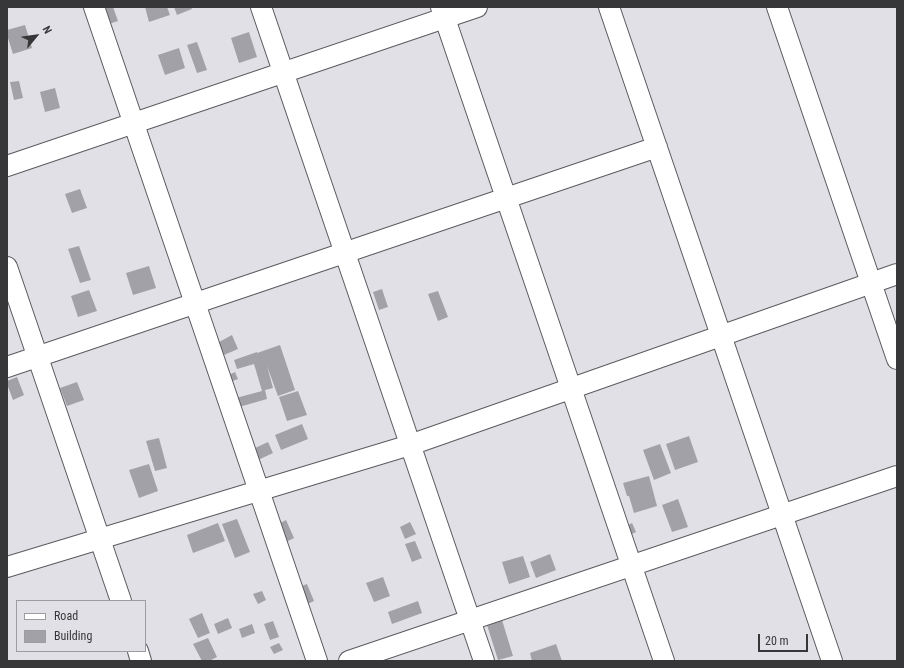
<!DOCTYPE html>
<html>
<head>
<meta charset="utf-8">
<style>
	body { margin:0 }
	#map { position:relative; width:904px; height:668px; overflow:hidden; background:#e1e0e6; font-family:"Roboto Condensed",sans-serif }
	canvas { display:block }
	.frame { position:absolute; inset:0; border:8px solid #373739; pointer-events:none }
	.legend { position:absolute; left:16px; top:600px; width:130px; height:52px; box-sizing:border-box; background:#e1e0e6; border:1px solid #9d9ca1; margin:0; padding:5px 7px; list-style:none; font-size:12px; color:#373739 }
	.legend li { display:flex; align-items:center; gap:8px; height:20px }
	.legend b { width:20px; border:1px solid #9d9ca1 }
	.north { position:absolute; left:16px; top:16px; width:40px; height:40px; -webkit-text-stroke:3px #e1e0e6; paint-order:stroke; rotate:61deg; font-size:11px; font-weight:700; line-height:16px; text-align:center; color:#373739 }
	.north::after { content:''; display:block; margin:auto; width:14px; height:18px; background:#373739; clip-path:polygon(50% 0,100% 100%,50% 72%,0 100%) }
	.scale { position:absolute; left:758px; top:634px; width:50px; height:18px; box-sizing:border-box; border:2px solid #373739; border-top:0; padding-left:5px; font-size:12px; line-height:14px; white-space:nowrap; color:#373739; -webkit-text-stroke:3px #e1e0e6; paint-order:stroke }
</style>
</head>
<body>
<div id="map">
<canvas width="904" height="668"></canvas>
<div class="frame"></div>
<ul class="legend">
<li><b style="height:5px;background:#fff"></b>Road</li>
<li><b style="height:11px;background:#a1a1a7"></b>Building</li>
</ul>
<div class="north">N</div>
<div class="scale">20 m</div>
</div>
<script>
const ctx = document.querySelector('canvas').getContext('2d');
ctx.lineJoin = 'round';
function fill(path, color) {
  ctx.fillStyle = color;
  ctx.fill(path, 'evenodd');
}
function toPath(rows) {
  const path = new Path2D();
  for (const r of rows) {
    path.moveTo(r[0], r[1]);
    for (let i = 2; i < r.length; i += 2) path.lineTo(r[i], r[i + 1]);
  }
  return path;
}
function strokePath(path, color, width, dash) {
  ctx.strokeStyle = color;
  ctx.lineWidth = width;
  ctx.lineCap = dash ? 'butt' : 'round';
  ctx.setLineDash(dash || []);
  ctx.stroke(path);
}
const building = toPath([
	[103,7,113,7,118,21,109,24],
	[145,7,167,7,170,15,149,22],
	[174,7,191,7,192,9,177,15],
	[25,25,32,48,13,54,7,35,7,30],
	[249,32,257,57,239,63,231,38],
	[197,42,207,70,197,73,187,45],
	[179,48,185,68,165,75,158,55],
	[19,81,23,98,14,100,10,82],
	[55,88,60,108,45,112,40,92],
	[80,189,87,208,72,213,65,194],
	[79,246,91,280,80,283,68,249],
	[149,266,156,288,133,295,126,273],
	[382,289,388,307,379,310,373,292],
	[89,290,97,311,78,317,71,296],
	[438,291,448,317,438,321,428,294],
	[232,335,238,349,224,355,219,342],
	[280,345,295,390,278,396,267,366,273,388,265,390,267,399,239,407,236,398,262,391,254,364,237,369,234,360,257,352,257,353],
	[235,372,238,379,230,382,227,376],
	[17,377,24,395,13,400,7,384,7,381],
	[77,382,84,400,67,406,60,388],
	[298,391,307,415,287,421,279,397],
	[302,424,308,439,281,450,275,435],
	[689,436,698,462,675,470,666,444],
	[159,438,167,468,155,471,146,441],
	[268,442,273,453,258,460,253,449],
	[660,444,671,473,654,480,643,450],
	[149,464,158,491,139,498,129,470],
	[649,476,657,506,634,513,629,496,627,496,623,483],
	[678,499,688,527,672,532,662,505],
	[237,519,250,552,235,558,222,524],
	[286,520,294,538,284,543,276,525],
	[410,522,416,534,405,539,400,527],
	[218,523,225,541,193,553,187,535],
	[632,523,636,532,628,536,623,528],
	[415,541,422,558,412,562,405,544],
	[550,554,556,570,536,578,530,562],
	[523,556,530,577,509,584,502,562],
	[383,577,390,596,374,602,366,583],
	[307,584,314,601,303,606,296,588],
	[262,591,266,600,258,604,253,594],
	[418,601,422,613,392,624,388,612],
	[202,613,210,633,198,638,189,619],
	[228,618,232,628,218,634,214,624],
	[502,620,513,656,498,660,487,625],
	[273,621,279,637,270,640,264,624],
	[252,624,255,633,242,638,239,629],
	[208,638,217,657,209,661,202,661,193,644],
	[279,643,283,650,274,654,270,647],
	[556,644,562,661,532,661,530,653]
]);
const street = toPath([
	[94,7,317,661],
	[261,7,484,661],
	[441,7,664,661],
	[609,7,832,661],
	[777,7,897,359],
	[7,166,477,7],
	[7,267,121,601],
	[7,367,657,147],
	[7,567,410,445,897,274],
	[138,651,141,661],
	[349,661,897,476]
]);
fill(building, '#a1a1a7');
strokePath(street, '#5b5a5f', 22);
strokePath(street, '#fff', 20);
</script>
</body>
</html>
